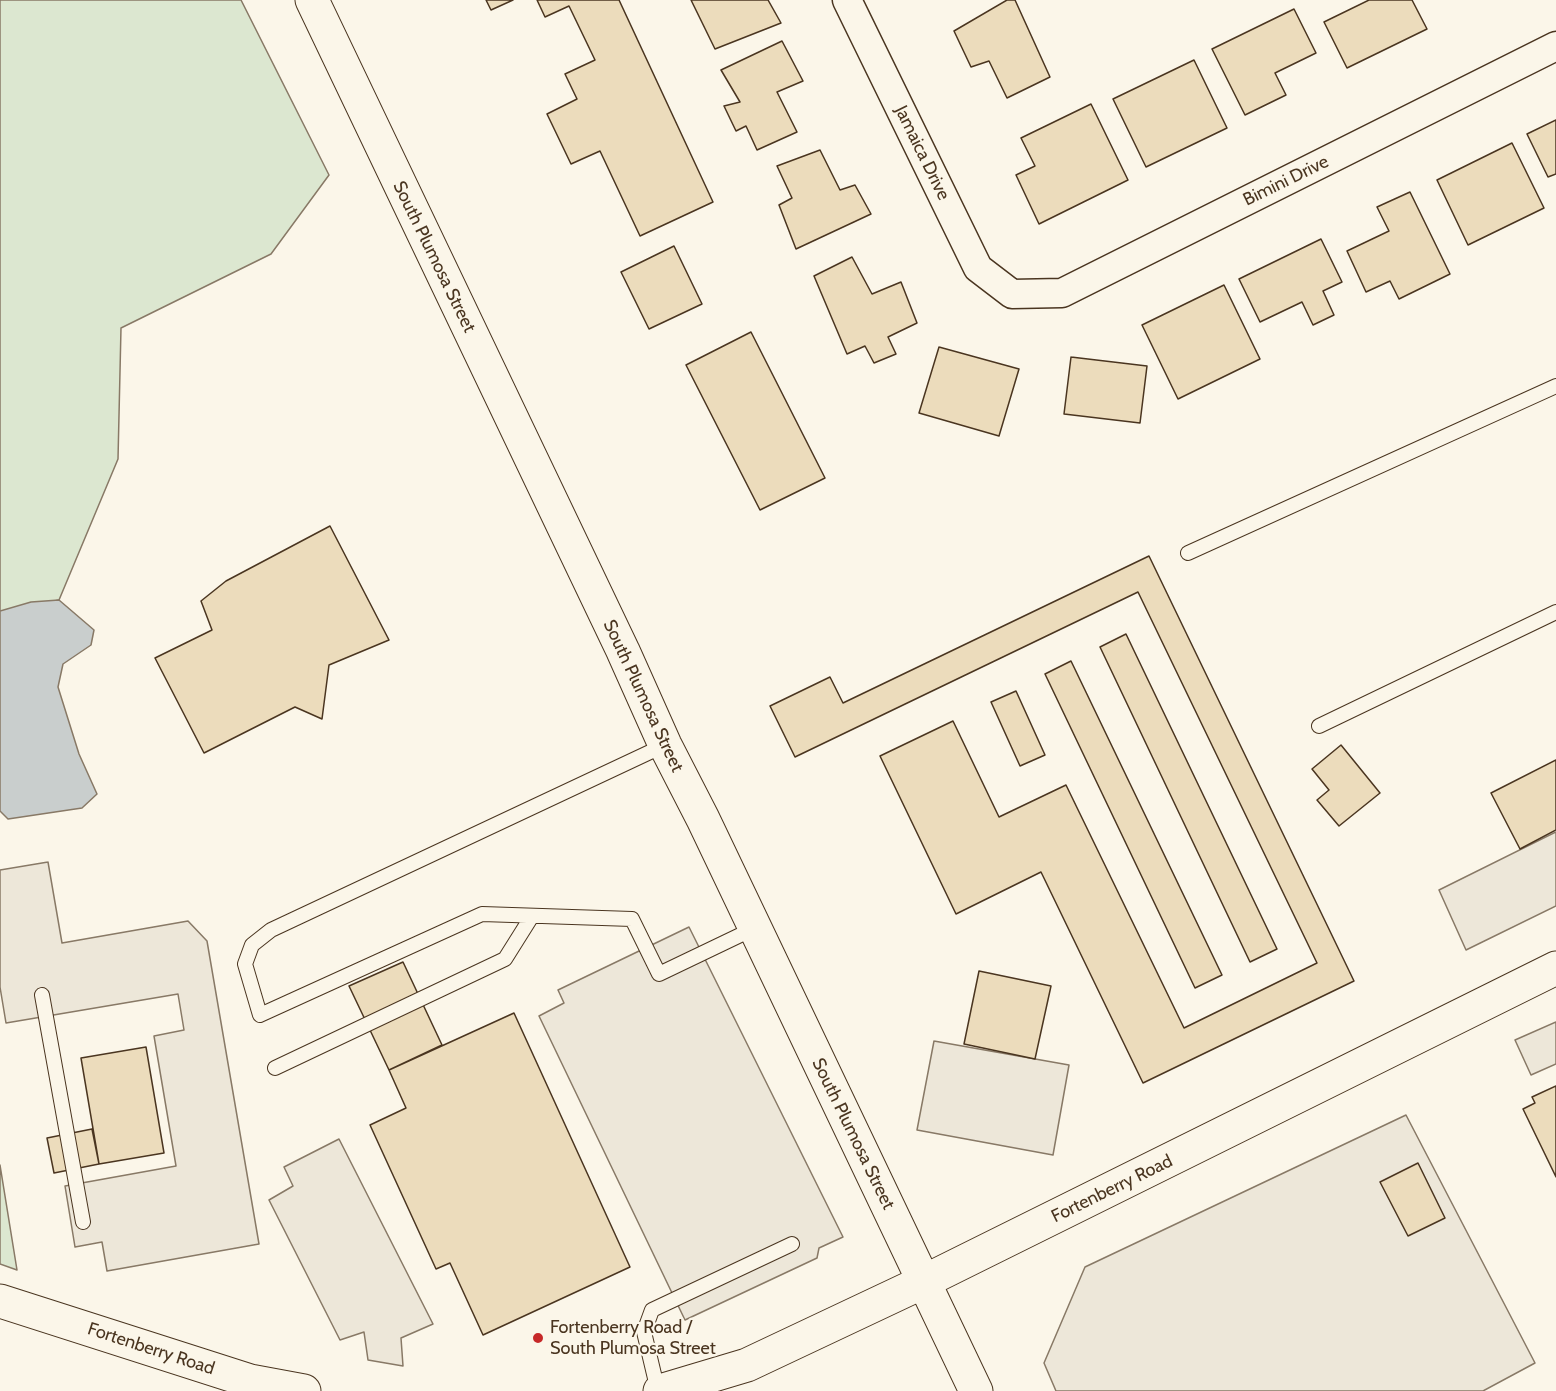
<!DOCTYPE html>
<html>
<head>
<meta charset="utf-8">
<style>
	body { margin:0 }
	canvas { display:block; background:#fbf6e9 }
</style>
</head>
<body>
<canvas width="1556" height="1391"></canvas>
<script>
const ctx = document.querySelector('canvas').getContext('2d');
ctx.lineJoin = 'round';
function fill(path, color) {
  ctx.fillStyle = color;
  ctx.fill(path, 'evenodd');
}
function toPath(rows) {
  const path = new Path2D();
  for (const r of rows) {
    path.moveTo(r[0], r[1]);
    for (let i = 2; i < r.length; i += 2) path.lineTo(r[i], r[i + 1]);
  }
  return path;
}
function strokePath(path, color, width, dash) {
  ctx.strokeStyle = color;
  ctx.lineWidth = width;
  ctx.lineCap = dash ? 'butt' : 'round';
  ctx.setLineDash(dash || []);
  ctx.stroke(path);
}
function drawText(font, color, halo, rows, align = 'center') {
  ctx.font = font + ' Cabin,sans-serif';
  ctx.lineWidth = 4.5;
  ctx.setLineDash([]);
  ctx.textBaseline = 'middle';
  ctx.strokeStyle = halo;
  ctx.fillStyle = color;
  for (const [text, x, y, turn = 0] of rows) {
    ctx.save();
    ctx.translate(x, y);
    ctx.rotate((+turn || 0) * Math.PI / 180);
    ctx.textAlign = isNaN(turn) ? turn : align;
    if (halo) ctx.strokeText(text, 0, 0);
    ctx.fillText(text, 0, 0);
    ctx.restore();
  }
}
const green = toPath([
	[0,0,241,0,329,175,271,254,121,328,118,459,59,600,0,612,0,0],
	[0,1165,17,1270,0,1264,0,1165]
]);
const parking = toPath([
	[1556,832,1556,906,1466,950,1439,890,1556,832],
	[48,862,62,943,188,921,207,941,259,1244,107,1271,102,1242,75,1247,65,1186,176,1166,154,1036,184,1030,178,994,6,1023,0,987,0,870,48,862],
	[689,927,843,1237,819,1248,817,1258,685,1320,539,1016,564,1003,558,990,689,927],
	[1556,1022,1556,1064,1531,1075,1515,1040,1556,1022],
	[934,1041,1069,1065,1053,1155,917,1130,934,1041],
	[1406,1115,1535,1363,1483,1391,1056,1391,1044,1363,1085,1267,1406,1115],
	[339,1139,433,1324,401,1338,403,1366,368,1360,364,1332,340,1340,269,1200,293,1186,284,1167,339,1139]
]);
const water = toPath([
	[59,600,94,630,91,645,63,664,58,687,79,754,97,794,82,808,8,819,0,811,0,611,31,602,59,600]
]);
const building = toPath([
	[486,0,513,0,491,10,486,0],
	[537,0,619,0,713,202,640,236,600,151,571,164,547,114,577,99,565,74,595,60,569,6,545,17,537,0],
	[691,0,768,0,781,23,715,49,691,0],
	[1007,0,1015,0,1050,77,1007,98,989,61,971,67,954,31,1007,0],
	[1369,0,1412,0,1427,29,1347,68,1324,22,1369,0],
	[1294,9,1316,53,1275,73,1286,95,1245,115,1212,49,1294,9],
	[782,41,803,81,777,92,797,132,757,150,746,126,736,131,724,106,740,102,721,70,782,41],
	[1194,60,1227,128,1146,167,1113,99,1194,60],
	[1091,104,1128,180,1039,224,1016,175,1035,166,1021,138,1091,104],
	[1556,120,1556,174,1548,177,1527,134,1556,120],
	[1512,143,1544,208,1468,245,1437,180,1512,143],
	[820,150,840,190,855,185,871,214,796,249,779,205,792,198,777,166,820,150],
	[1410,192,1450,274,1399,299,1390,281,1366,292,1347,251,1389,231,1377,207,1410,192],
	[1321,239,1342,282,1323,291,1334,315,1313,325,1302,302,1260,322,1239,279,1321,239],
	[674,246,702,304,649,329,621,272,674,246],
	[852,257,872,294,901,282,917,323,888,337,896,354,874,363,865,346,847,354,814,276,852,257],
	[1224,285,1260,359,1178,399,1142,325,1224,285],
	[751,332,825,478,760,510,686,365,751,332],
	[939,347,1019,369,999,436,919,413,939,347],
	[1071,357,1147,366,1140,423,1064,414,1071,357],
	[330,526,389,640,329,665,322,719,295,707,204,753,155,658,212,630,201,601,226,581,330,526],
	[1149,556,1354,981,1143,1083,1041,872,956,914,880,756,953,721,999,817,1066,785,1184,1028,1317,963,1138,592,795,757,770,706,830,677,843,703,1149,556],
	[1126,634,1277,949,1250,962,1100,647,1126,634],
	[1071,661,1222,975,1195,988,1045,674,1071,661],
	[1016,691,1045,755,1020,766,991,702,1016,691],
	[1341,745,1380,793,1339,826,1317,800,1329,790,1312,769,1341,745],
	[1556,760,1556,830,1520,849,1491,793,1556,760],
	[403,962,442,1045,389,1070,349,986,403,962],
	[979,971,1051,986,1035,1059,964,1044,979,971],
	[514,1013,630,1267,483,1335,450,1263,436,1269,370,1125,406,1108,389,1070,514,1013],
	[146,1047,164,1153,99,1164,81,1058,146,1047],
	[1556,1086,1556,1177,1523,1109,1535,1103,1532,1097,1556,1086],
	[92,1129,99,1164,54,1173,47,1138,92,1129],
	[1418,1163,1445,1218,1408,1236,1380,1182,1418,1163]
]);
const lane = toPath([
	[1188,553,1556,386],
	[1319,726,1556,612],
	[665,745,271,930,252,945,245,964,260,1015,482,914,632,919,659,974,755,928],
	[42,995,83,1222],
	[275,1068,505,959,532,916],
	[658,1391,644,1332,652,1310,792,1244]
]);
const street = toPath([
	[847,0,978,268,1012,294,1062,293,1556,46]
]);
const secondary = toPath([
	[312,0,623,651,665,745,703,819,976,1391],
	[0,1301,250,1381,304,1391],
	[660,1391,747,1365,923,1282,1556,968]
]);
const markers = [
	[538,1338,6,"#c62828"]
];
const streetNames = [
	["Jamaica Drive",922,153,64],
	["Bimini Drive",1286,181,-26],
	["South Plumosa Street",434,257,64],
	["South Plumosa Street",643,696,65],
	["South Plumosa Street",853,1134,64],
	["Fortenberry Road",1112,1189,-26],
	["Fortenberry Road",151,1349,18]
];
const poiNames = [
	["Fortenberry Road /",550,1328],
	["South Plumosa Street",550,1349]
];
fill(green, '#dce7d0');
strokePath(green, '#887966', 1.5);
fill(parking, '#ede7d9');
strokePath(parking, '#887966', 1.5);
fill(water, '#c9cecd');
strokePath(water, '#887966', 1.5);
fill(building, '#ecdcbc');
strokePath(building, '#4a3520', 1.5);
strokePath(lane, '#4a3520', 16);
strokePath(street, '#4a3520', 31);
strokePath(secondary, '#4a3520', 35);
strokePath(lane, '#fbf6e9', 14);
strokePath(street, '#fbf6e9', 28);
strokePath(secondary, '#fbf6e9', 33);
for (const [x, y, r, color] of markers) {
  const dot = new Path2D();
  dot.arc(x, y, r, 0, 2 * Math.PI);
  ctx.fillStyle = color;
  ctx.fill(dot);
  strokePath(dot, '#fbf6e9', 2);
}
drawText('18px', '#4a3520', '#fbf6e9', streetNames);
drawText('18px', '#4a3520', '#fbf6e9', poiNames, 'left');
</script>
</body>
</html>
